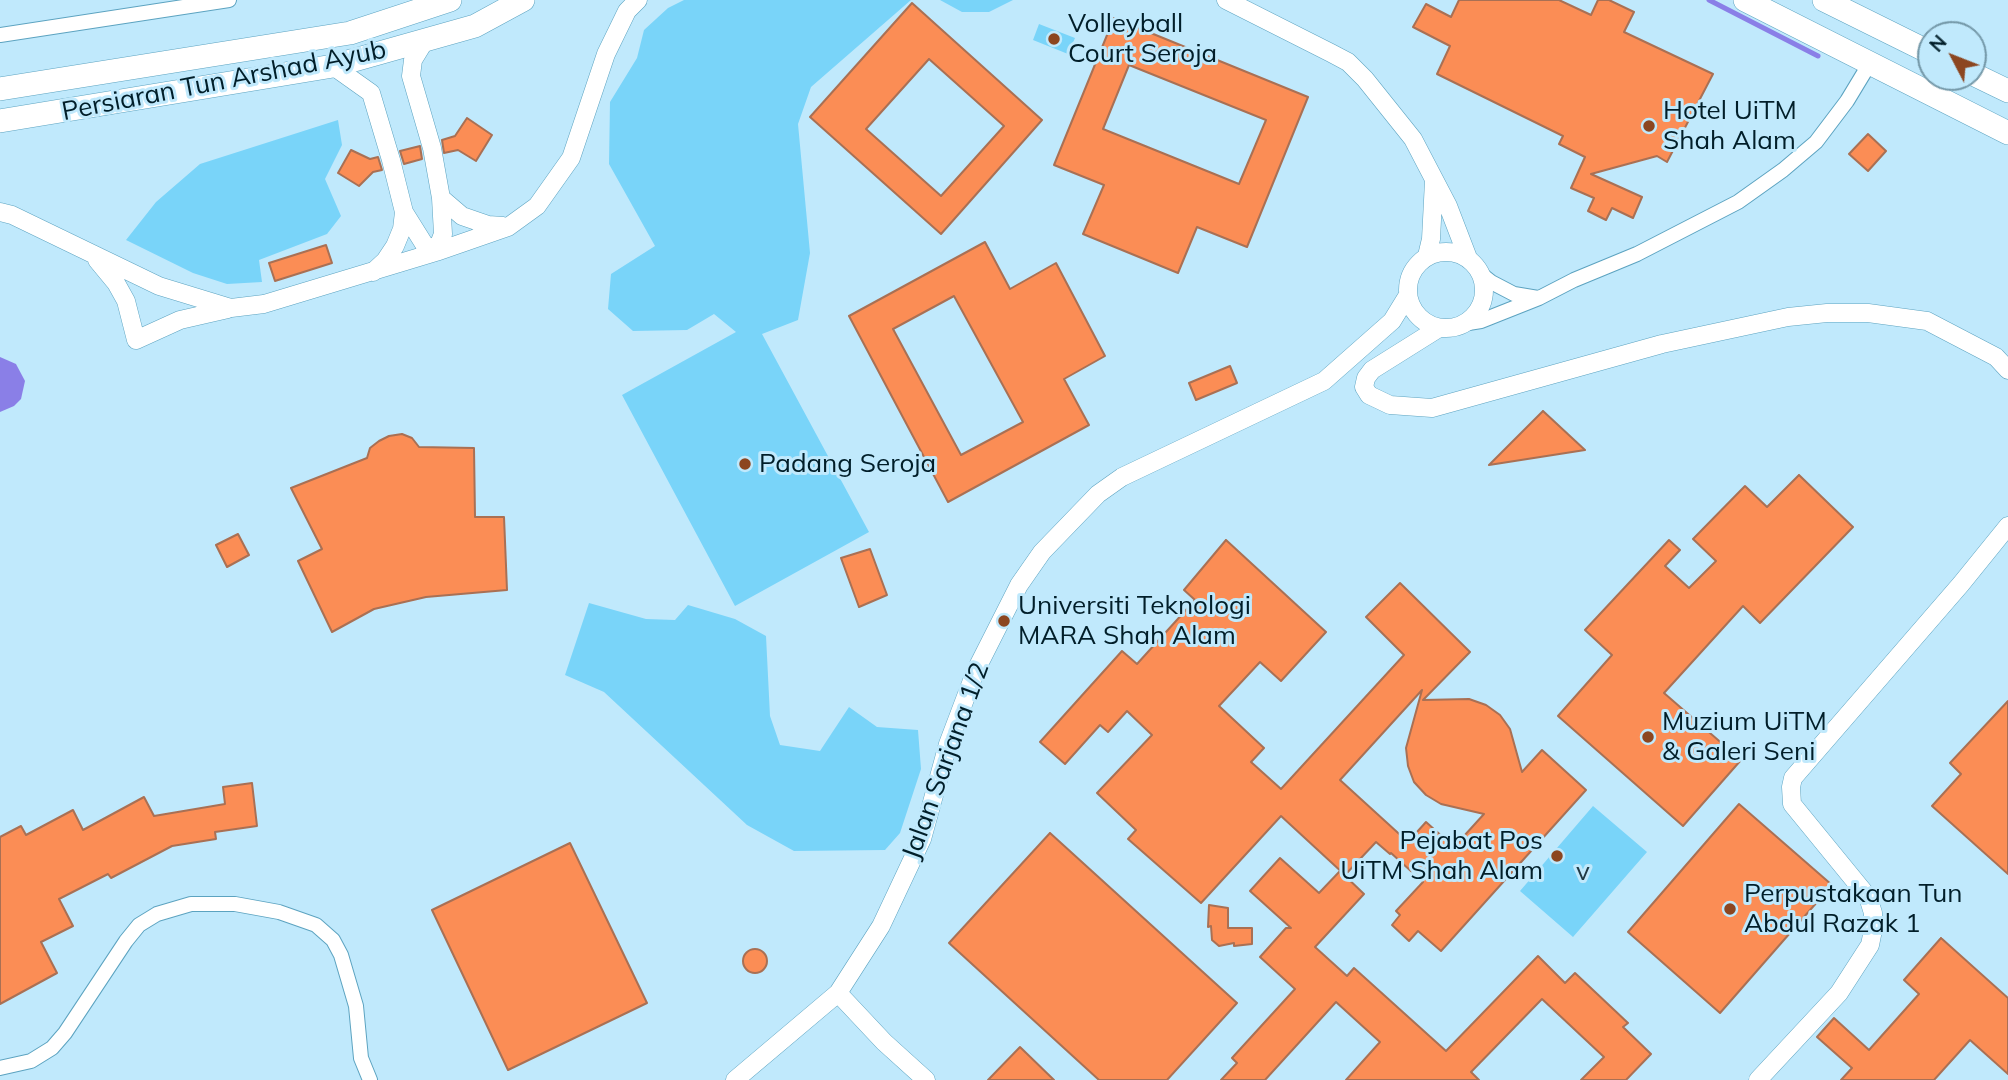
<!DOCTYPE html>
<html>
<head>
<meta charset="utf-8">
<style>
	body { margin:0 }
	#map { position:relative; width:2008px; height:1080px; overflow:hidden; background:#c0e9fc; font-family:Mulish,sans-serif }
	canvas { display:block }
	.north { position:absolute; left:1917px; top:21px; width:70px; height:70px; box-sizing:border-box; background:#c0e9fc; border:2px solid #7498a8; border-radius:50%; rotate:312deg; font-size:19px; font-weight:700; line-height:28px; text-align:center; color:#011e29 }
	.north::after { content:''; display:block; margin:auto; width:24px; height:32px; background:#8c4620; clip-path:polygon(50% 0,100% 100%,50% 72%,0 100%) }
</style>
</head>
<body>
<div id="map">
<canvas width="2008" height="1080"></canvas>
<div class="north">N</div>
</div>
<script>
const ctx = document.querySelector('canvas').getContext('2d');
ctx.lineJoin = 'round';
function fill(path, color) {
  ctx.fillStyle = color;
  ctx.fill(path, 'evenodd');
}
function toPath(rows) {
  const path = new Path2D();
  for (const r of rows) {
    if (r.length === 3) {
      path.moveTo(r[0] + r[2], r[1]);
      path.arc(r[0], r[1], r[2], 0, 2 * Math.PI);
      continue;
    }
    path.moveTo(r[0], r[1]);
    for (let i = 2; i < r.length; i += 2) path.lineTo(r[i], r[i + 1]);
  }
  return path;
}
function strokePath(path, color, width, dash) {
  ctx.strokeStyle = color;
  ctx.lineWidth = width;
  ctx.lineCap = dash ? 'butt' : 'round';
  ctx.setLineDash(dash || []);
  ctx.stroke(path);
}
function drawText(font, color, halo, rows, align = 'center') {
  ctx.font = font + ' Mulish,sans-serif';
  ctx.lineWidth = 6;
  ctx.setLineDash([]);
  ctx.textBaseline = 'middle';
  ctx.strokeStyle = halo;
  ctx.fillStyle = color;
  for (const [text, x, y, turn = 0] of rows) {
    ctx.save();
    ctx.translate(x, y);
    ctx.rotate((+turn || 0) * Math.PI / 180);
    ctx.textAlign = isNaN(turn) ? turn : align;
    if (halo) ctx.strokeText(text, 0, 0);
    ctx.fillText(text, 0, 0);
    ctx.restore();
  }
}
const green = toPath([
	[684,0,911,0,811,87,798,124,810,253,798,320,762,334,869,532,735,606,622,395,736,332,714,314,687,330,633,331,608,309,611,274,655,246,609,164,610,102,637,58,644,30,668,8],
	[940,0,1013,0,989,12,962,12],
	[1039,24,1075,38,1068,54,1033,40],
	[338,120,342,145,325,179,341,216,327,234,259,260,262,282,227,284,193,273,126,240,156,202,200,164],
	[589,603,646,619,675,620,688,605,735,619,766,636,770,716,780,745,820,751,849,707,877,727,918,730,921,769,900,833,885,850,794,851,747,825,604,692,565,675],
	[1593,806,1647,852,1573,937,1520,891]
]);
const water = toPath([
	[0,357,16,364,25,381,21,399,14,406,0,412]
]);
const stream = toPath([
	[1709,0,1818,56]
]);
const building = toPath([
	[1459,0,1559,0,1591,15,1598,0,1609,0,1634,12,1624,32,1713,74,1667,162,1657,156,1591,174,1642,197,1633,218,1612,208,1606,220,1588,211,1594,198,1571,188,1585,157,1559,144,1563,136,1437,74,1450,46,1413,27,1426,4,1451,17,1459,0],
	[912,3,1042,120,941,234,810,117,912,3],
	[929,59,1004,126,941,196,866,129,929,59],
	[1114,18,1308,97,1247,247,1197,227,1178,273,1083,234,1104,185,1054,165,1114,18],
	[1129,65,1266,120,1239,184,1103,129,1129,65],
	[467,118,492,135,476,161,458,150,444,153,442,140,455,136,467,118],
	[1868,134,1886,151,1868,171,1849,154,1868,134],
	[420,146,422,159,404,164,400,151,420,146],
	[351,150,370,159,378,157,382,170,373,172,359,186,338,173,351,150],
	[985,242,1010,289,1056,263,1105,356,1064,379,1089,425,948,502,849,316,985,242],
	[954,296,1023,422,961,455,893,329,954,296],
	[326,245,332,263,275,281,269,263,326,245],
	[1230,366,1237,383,1196,400,1189,383,1230,366],
	[1543,411,1585,450,1489,465,1543,411],
	[402,434,412,438,419,447,474,448,475,517,504,517,507,590,426,597,374,609,332,632,298,561,322,549,291,488,367,458,370,448,379,441,389,436,402,434],
	[1799,475,1853,527,1760,623,1743,606,1664,693,1741,760,1683,826,1558,716,1612,655,1585,630,1669,540,1680,550,1665,566,1689,588,1716,561,1693,539,1745,486,1767,507,1799,475],
	[238,534,249,555,227,567,216,545,238,534],
	[1226,540,1326,632,1281,681,1260,662,1219,706,1264,748,1251,762,1281,789,1404,655,1366,617,1400,583,1470,652,1423,700,1469,699,1486,705,1500,715,1510,729,1522,772,1542,750,1586,790,1441,951,1418,931,1409,941,1392,925,1400,915,1396,911,1423,882,1391,853,1390,854,1376,842,1345,875,1281,816,1201,903,1128,839,1136,830,1097,793,1152,735,1127,711,1108,732,1100,725,1065,764,1040,742,1122,651,1137,664,1195,600,1184,590,1226,540],
	[1422,690,1406,748,1408,766,1414,782,1426,795,1441,804,1484,814,1454,847,1426,822,1408,842,1340,780,1422,690],
	[870,549,887,595,859,607,841,558,870,549],
	[2008,701,2008,874,1932,806,1961,774,1950,763,2008,701],
	[252,783,257,826,215,832,216,839,172,846,111,878,108,874,59,899,73,926,41,942,57,973,0,1004,0,837,21,826,26,835,73,810,83,830,144,797,154,816,225,804,223,787,252,783],
	[1739,804,1832,885,1720,1013,1628,932,1739,804],
	[1050,833,1237,1003,1167,1080,1099,1080,949,943,1050,833],
	[570,843,647,1003,508,1070,432,910,570,843],
	[1280,858,1319,893,1340,871,1364,894,1315,947,1347,976,1354,968,1446,1051,1538,956,1565,983,1575,973,1628,1023,1623,1027,1651,1054,1626,1080,1581,1080,1604,1057,1542,999,1471,1072,1479,1080,1346,1080,1380,1042,1336,1002,1265,1080,1221,1080,1237,1063,1232,1058,1295,989,1260,957,1286,928,1291,928,1250,891,1280,858],
	[1209,905,1228,908,1228,928,1252,928,1252,944,1234,946,1234,943,1219,946,1212,940,1211,926,1208,927,1209,905],
	[1941,938,2008,998,2008,1074,1970,1040,1934,1080,1841,1080,1852,1068,1817,1037,1834,1018,1869,1050,1919,994,1904,980,1941,938],
	[755,961,12],
	[1020,1047,1054,1080,988,1080,1020,1047]
]);
const minor = toPath([
	[0,35,229,0],
	[1481,274,1491,282,1514,294,1538,298],
	[1462,324,1481,321,1539,298,1574,280,1637,254,1738,202,1783,170,1816,142,1847,101,1870,63],
	[0,1068,31,1061,52,1048,65,1033,126,941,139,925,157,914,191,904,235,904,279,912,316,925,333,940,341,955,356,1006,361,1058,370,1080]
]);
const tertiary = toPath([
	[1226,0,1331,53,1348,62,1365,79,1413,139,1448,206,1468,258],
	[333,66,371,93,391,160,404,212,424,244,436,252,443,234,441,198,432,148,411,76,413,60,424,42],
	[441,198,462,216,488,225,503,226],
	[0,212,12,215,159,286,231,308,264,304,436,252,508,227,537,206,571,158,606,54,627,11,638,0],
	[1446,290,38],
	[1427,256,1431,239,1434,181],
	[97,260,116,283,126,301,136,340,180,320,228,309],
	[373,272,385,261,395,246,402,229,404,212],
	[1439,328,1372,370,1366,378,1364,387,1369,395,1390,405,1432,408,1662,344,1788,317,1827,313,1868,313,1927,321,1996,357,2008,370],
	[838,993,884,1042,926,1080],
	[735,1080,838,993,881,926,922,839,948,744,976,670,1019,585,1042,552,1098,494,1122,477,1324,381,1392,321,1408,295],
	[1758,1080,1839,993,1870,945,1873,930,1873,913,1868,897,1792,804,1791,787,1793,778,1961,584,2008,526]
]);
const primary = toPath([
	[1745,0,2008,133],
	[1824,0,1931,53],
	[1973,74,2008,91],
	[0,89,350,33,450,0],
	[0,121,333,66,475,26,523,0]
]);
const markers = [
	[1054,39,7,"#8c4620"],
	[1649,126,7,"#8c4620"],
	[745,464,7,"#8c4620"],
	[1004,621,7,"#8c4620"],
	[1648,737,7,"#8c4620"],
	[1557,856,7,"#8c4620"],
	[1730,909,7,"#8c4620"]
];
const poiNames = [
	["Volleyball",1068,24],
	["Court Seroja",1068,54],
	["Hotel UiTM",1663,111],
	["Shah Alam",1663,141],
	["Padang Seroja",759,464],
	["Universiti Teknologi",1018,606],
	["MARA Shah Alam",1018,636],
	["Muzium UiTM",1662,722],
	["& Galeri Seni",1662,752],
	["Pejabat Pos",1543,841,"right"],
	["UiTM Shah Alam",1543,871,"right"],
	["Perpustakaan Tun",1744,894],
	["Abdul Razak 1",1744,924]
];
const streetNames = [
	["Persiaran Tun Arshad Ayub",224,81,-11],
	["Jalan Sarjana 1/2",946,761,-70]
];
const parkNames = [
	["v",1583,872]
];
fill(green, '#79d4f9');
fill(water, '#8a7fe7');
strokePath(stream, '#8a7fe7', 5);
fill(building, '#fb8d55');
strokePath(building, '#a97054', 2);
strokePath(minor, '#5ca3c0', 16);
strokePath(tertiary, '#5ca3c0', 19);
strokePath(primary, '#5ca3c0', 24);
strokePath(minor, '#fff', 14);
strokePath(tertiary, '#fff', 18);
strokePath(primary, '#fff', 23);
for (const [x, y, r, color] of markers) {
  const dot = new Path2D();
  dot.arc(x, y, r, 0, 2 * Math.PI);
  ctx.fillStyle = color;
  ctx.fill(dot);
  strokePath(dot, '#c0e9fc', 2.5);
}
drawText('26px', '#011e29', '#c0e9fc', poiNames, 'left');
drawText('26px', '#011e29', '#c0e9fc', streetNames);
drawText('26px', '#203943', '#c0e9fc', parkNames);
</script>
</body>
</html>
